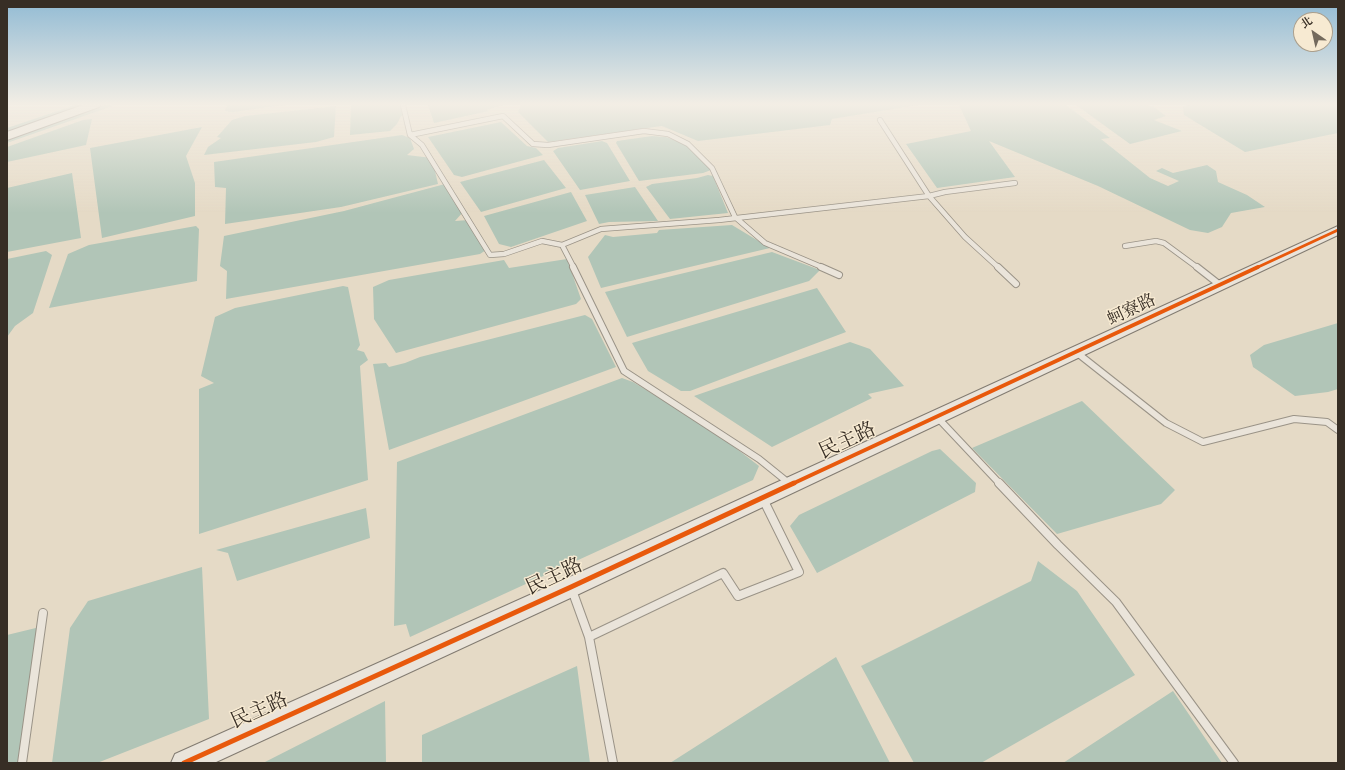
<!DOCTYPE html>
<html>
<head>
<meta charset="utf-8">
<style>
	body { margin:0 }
	#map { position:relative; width:1345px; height:770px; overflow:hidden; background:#e5dac6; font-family:"IM FELL DW Pica","Noto Serif TC",serif }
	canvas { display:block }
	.frame { position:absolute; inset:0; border:8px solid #372e25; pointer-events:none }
	.north { position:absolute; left:1293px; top:12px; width:40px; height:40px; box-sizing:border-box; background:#f7ead2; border:1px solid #aa9f8d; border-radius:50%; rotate:326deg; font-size:11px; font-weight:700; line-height:16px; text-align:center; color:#372e25 }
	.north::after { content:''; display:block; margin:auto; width:14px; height:18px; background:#746a5d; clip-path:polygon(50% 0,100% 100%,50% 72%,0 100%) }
</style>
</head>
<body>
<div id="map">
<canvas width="1345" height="770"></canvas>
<div class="frame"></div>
<div class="north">北</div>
</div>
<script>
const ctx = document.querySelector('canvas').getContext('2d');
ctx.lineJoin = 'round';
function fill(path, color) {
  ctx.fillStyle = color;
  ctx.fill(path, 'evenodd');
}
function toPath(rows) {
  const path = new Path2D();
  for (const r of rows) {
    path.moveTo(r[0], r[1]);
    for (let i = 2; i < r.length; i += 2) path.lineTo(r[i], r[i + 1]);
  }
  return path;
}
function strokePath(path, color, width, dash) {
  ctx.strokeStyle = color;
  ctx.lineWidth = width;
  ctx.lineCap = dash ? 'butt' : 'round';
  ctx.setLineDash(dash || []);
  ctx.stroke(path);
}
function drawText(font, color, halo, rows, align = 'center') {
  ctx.font = font + ' "IM FELL DW Pica","Noto Serif TC",serif';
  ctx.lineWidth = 3;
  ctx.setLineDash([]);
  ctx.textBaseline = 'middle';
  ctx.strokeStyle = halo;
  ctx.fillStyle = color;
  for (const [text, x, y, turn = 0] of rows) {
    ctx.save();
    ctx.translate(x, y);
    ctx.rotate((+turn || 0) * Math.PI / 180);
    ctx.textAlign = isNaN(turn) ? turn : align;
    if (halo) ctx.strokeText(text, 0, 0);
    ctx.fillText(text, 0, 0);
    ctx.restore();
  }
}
const water = toPath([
	[227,105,285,105,233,112,225,111],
	[351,105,404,105,407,114,401,116,397,124,390,131,350,135],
	[428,105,503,105,487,110,489,111,434,123],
	[521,105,918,105,832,119,830,125,698,141,662,126,548,142,518,112],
	[959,105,1066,105,1110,138,1101,139,1150,178,1168,186,1179,181,1156,171,1162,168,1173,173,1207,165,1216,171,1218,182,1247,195,1265,207,1231,213,1222,227,1208,233,1190,230,1098,186,989,141,1015,177,937,188,906,144,971,131],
	[1076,105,1145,105,1154,107,1166,116,1154,120,1182,131,1130,144],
	[1189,105,1338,105,1338,133,1245,152,1184,115,1183,107],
	[336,106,334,137,316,142,204,155,208,147,221,138,217,137,232,120,245,116],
	[92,119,86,145,7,162,7,147,83,120],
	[501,122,527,146,536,148,543,155,462,177,454,175,428,137],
	[202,127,186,156,195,183,195,216,102,238,90,148],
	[402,135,410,138,414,149,407,155,432,158,438,184,341,207,225,224,226,188,215,187,214,162],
	[652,136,666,137,687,145,711,170,703,173,639,181,616,143,617,141],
	[602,141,607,143,630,181,580,190,553,151,558,148],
	[544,160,566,188,481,212,460,182],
	[72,173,81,238,7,252,7,188],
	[708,175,713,176,728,213,670,219,646,187,652,184,697,178],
	[445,184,463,212,455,221,469,220,486,250,480,254,226,299,227,271,220,266,224,236,344,211],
	[635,187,658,221,609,222,599,224,585,195],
	[571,192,587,221,511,247,499,244,484,216],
	[732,225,770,248,601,288,588,257,605,235,613,237,657,233,659,230],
	[196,226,199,229,197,281,49,308,68,254,89,245],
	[46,251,52,255,33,313,15,326,7,337,7,259],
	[772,252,820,270,809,281,627,337,605,292],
	[567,259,581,299,576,304,396,353,374,319,373,287,389,280,504,260,509,268],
	[343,286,348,287,360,345,357,350,364,352,368,360,360,366,368,480,199,534,199,389,214,383,201,376,215,317,235,308],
	[817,288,846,332,690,391,681,391,648,371,632,343],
	[585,315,592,319,616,367,389,450,373,364,386,363,389,367,405,363,420,357],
	[1338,323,1338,389,1328,392,1295,396,1253,367,1250,355,1264,345],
	[850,342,870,349,904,386,868,394,872,398,772,447,694,396],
	[622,378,633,382,711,429,759,466,753,480,410,637,406,624,394,626,397,462],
	[1082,401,1175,490,1161,504,1057,534,972,448],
	[940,449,976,483,975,492,817,573,790,526,799,515,932,451],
	[366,508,370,538,237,581,228,553,216,550],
	[1038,561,1077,591,1135,675,981,763,914,763,861,666,1031,581],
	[202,567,209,719,97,763,52,763,70,628,88,601],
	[44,626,19,763,7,763,7,635],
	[836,657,890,763,670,763],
	[577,666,590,763,422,763,422,735],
	[1173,691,1222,763,1063,763],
	[385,701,386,763,263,763]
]);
const stream = toPath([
	[7,130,81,105],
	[7,141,110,105]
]);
const laneFar2 = toPath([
	[403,105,410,135,503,116,533,144,548,145,644,131,668,134,688,144,712,168,735,217,765,243,824,268],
	[880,120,929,196,965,237,999,268],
	[410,135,422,145,490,255,504,254,542,241,562,245],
	[1125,246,1156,241,1164,243,1198,268],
	[574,268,562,245,601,229,719,220,929,196,945,192,1015,183]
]);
const laneFar1 = toPath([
	[573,267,624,371,759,459,790,484],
	[821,267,839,275],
	[998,267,1016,284],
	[1197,267,1220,285],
	[1076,352,1166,423,1203,442,1294,419,1327,422,1338,430],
	[937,417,1000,484]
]);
const lane = toPath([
	[999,483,1058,545,1116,602,1234,763],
	[572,590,589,637,613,763],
	[589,637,723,573,738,596,799,572,763,499],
	[22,763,43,613]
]);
const secondary = toPath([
	[83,105,100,105,99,107,7,140,7,132,83,105],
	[1338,226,1338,235,579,594,214,763,171,763,175,754,563,580,1338,226]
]);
const cyclewayFar2 = toPath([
	[1256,268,1338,230]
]);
const cyclewayFar1 = toPath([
	[792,484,1258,267]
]);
const cycleway = toPath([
	[184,763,571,587,794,483]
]);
const streetNames = [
	["蚵寮路",1132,311,-25]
];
const nearStreetnames = [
	["民主路",848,442,-25],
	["民主路",555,578,-25],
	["民主路",260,712,-24]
];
fill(water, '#b1c5b7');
strokePath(stream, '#b1c5b7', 3.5);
strokePath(laneFar2, '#9a9387', 6);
strokePath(laneFar1, '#9a9387', 8);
strokePath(lane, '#9a9387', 10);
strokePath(secondary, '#827b71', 2);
strokePath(laneFar2, '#eae4da', 4.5);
strokePath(laneFar1, '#eae4da', 6);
strokePath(lane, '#eae4da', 8);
fill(secondary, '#eae4da');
strokePath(cyclewayFar2, '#e8590c', 3);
strokePath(cyclewayFar1, '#e8590c', 4);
strokePath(cycleway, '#e8590c', 5);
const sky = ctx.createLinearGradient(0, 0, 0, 213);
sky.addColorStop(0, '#92bbd4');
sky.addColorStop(0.49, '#f3eee5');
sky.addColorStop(1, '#f3eee500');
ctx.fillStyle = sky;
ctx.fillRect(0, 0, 1345, 213);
drawText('17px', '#372e25', '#f7ead2', streetNames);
drawText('20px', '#372e25', '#f7ead2', nearStreetnames);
</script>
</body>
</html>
